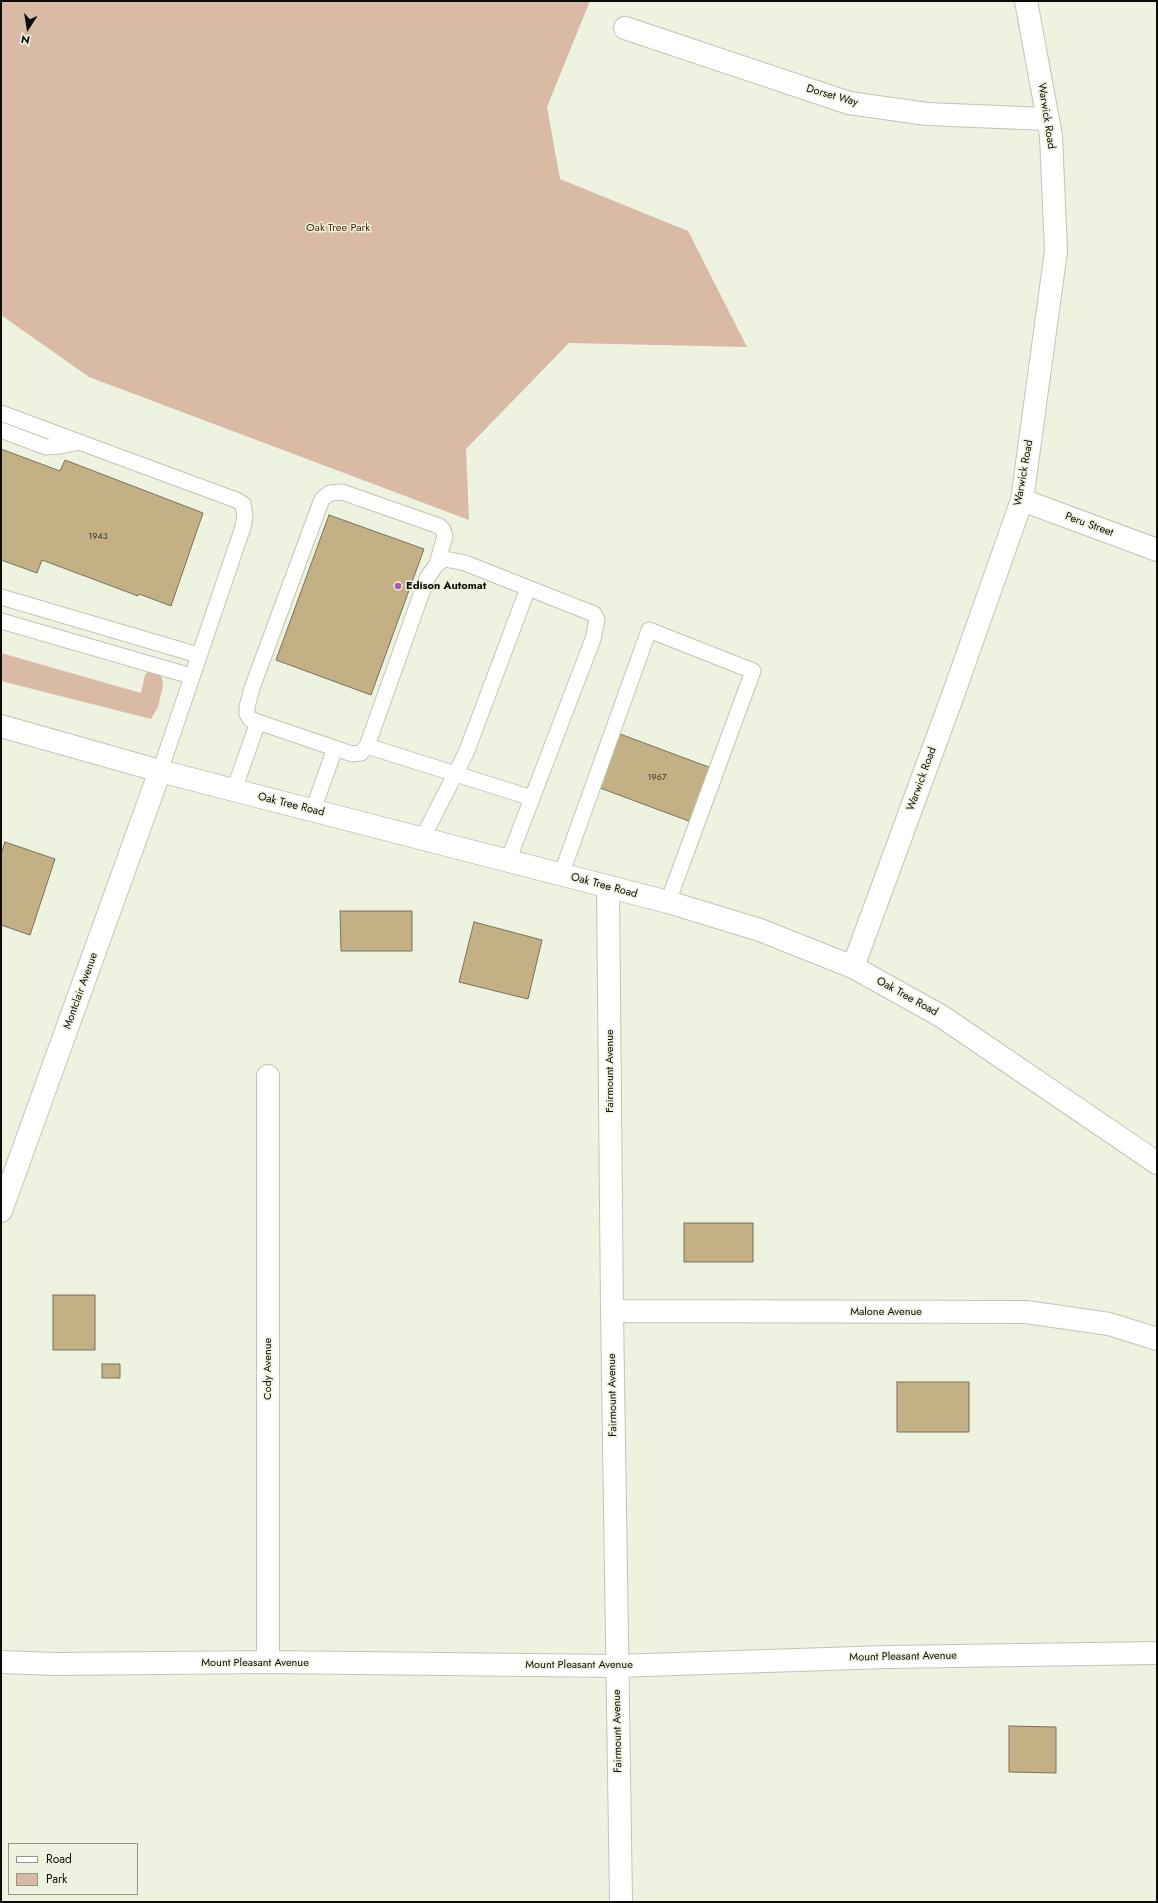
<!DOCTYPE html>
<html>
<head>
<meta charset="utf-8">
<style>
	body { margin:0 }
	#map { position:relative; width:1158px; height:1903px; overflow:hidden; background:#eef3df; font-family:Jost,sans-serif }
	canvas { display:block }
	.frame { position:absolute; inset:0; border:2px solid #0b0c06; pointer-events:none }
	.legend { position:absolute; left:8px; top:1843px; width:130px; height:52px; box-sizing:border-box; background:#eef3df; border:1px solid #939788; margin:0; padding:5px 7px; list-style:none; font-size:12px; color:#0b0c06 }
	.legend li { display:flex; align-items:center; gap:8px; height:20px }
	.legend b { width:20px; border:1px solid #939788 }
	.north { position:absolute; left:8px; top:8px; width:40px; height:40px; -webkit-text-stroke:3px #eef3df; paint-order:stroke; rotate:192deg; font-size:11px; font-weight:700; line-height:16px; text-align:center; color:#0b0c06 }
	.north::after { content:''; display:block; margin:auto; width:14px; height:18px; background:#0b0c06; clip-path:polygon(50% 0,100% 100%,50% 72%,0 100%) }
</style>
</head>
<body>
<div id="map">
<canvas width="1158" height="1903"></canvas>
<div class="frame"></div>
<ul class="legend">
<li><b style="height:5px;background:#fff"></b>Road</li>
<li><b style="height:11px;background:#d9baa5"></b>Park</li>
</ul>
<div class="north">N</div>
</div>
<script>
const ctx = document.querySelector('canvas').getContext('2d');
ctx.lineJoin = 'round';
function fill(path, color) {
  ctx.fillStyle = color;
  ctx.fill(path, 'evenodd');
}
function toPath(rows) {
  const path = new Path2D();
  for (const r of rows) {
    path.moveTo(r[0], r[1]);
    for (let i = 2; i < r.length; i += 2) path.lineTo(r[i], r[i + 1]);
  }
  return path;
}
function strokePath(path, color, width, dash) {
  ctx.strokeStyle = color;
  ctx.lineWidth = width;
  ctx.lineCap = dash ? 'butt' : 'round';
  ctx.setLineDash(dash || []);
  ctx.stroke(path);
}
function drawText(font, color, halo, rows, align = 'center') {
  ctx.font = font + ' Jost,sans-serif';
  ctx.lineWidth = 3;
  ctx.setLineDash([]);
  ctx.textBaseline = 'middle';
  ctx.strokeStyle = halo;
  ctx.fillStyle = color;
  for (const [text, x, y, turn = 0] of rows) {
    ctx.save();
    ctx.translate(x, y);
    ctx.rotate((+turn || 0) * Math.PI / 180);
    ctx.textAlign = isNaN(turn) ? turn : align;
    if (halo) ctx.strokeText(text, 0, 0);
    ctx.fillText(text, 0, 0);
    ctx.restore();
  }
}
const green = toPath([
	[1,1,590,1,547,107,560,179,688,231,747,347,569,343,466,449,469,520,89,377,1,315],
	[1,653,141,693,145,675,149,670,157,672,162,678,163,686,158,707,151,719,1,681]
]);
const building = toPath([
	[1,449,60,471,65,460,203,513,171,606,139,594,138,596,42,560,37,573,1,560,1,449],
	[329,515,424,549,371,695,276,660,329,515],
	[620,734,714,769,694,823,600,788,620,734],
	[5,842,55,859,30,935,1,925,1,854,5,842],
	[340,911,412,911,412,951,341,951,340,911],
	[474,922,542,940,528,999,459,982,474,922],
	[684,1223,753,1223,753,1262,684,1262,684,1223],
	[53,1295,95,1295,95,1350,53,1350,53,1295],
	[102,1364,120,1364,120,1378,102,1378,102,1364],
	[897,1382,969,1382,969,1432,897,1432,897,1382],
	[1009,1726,1056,1727,1056,1773,1009,1772,1009,1726]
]);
const lane = toPath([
	[1,413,79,442],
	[1,430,46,447,60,446,79,442,236,500,243,504,245,516,243,527,160,771],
	[437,564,445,536,443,530,439,526,342,492,330,493,322,499,252,688,247,707,247,714,250,719,258,722,352,754,361,753,367,746,427,578,437,564,445,559,465,563,594,614,597,620,593,639,508,861],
	[1,597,198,655],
	[1,621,191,676],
	[367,746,532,798],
	[234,790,258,722],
	[313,810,335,748],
	[422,839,466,753,528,588],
	[561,875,649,630,753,671,668,902]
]);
const street = toPath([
	[625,28,849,103,927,114,1047,119],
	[1022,500,1157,550],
	[608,887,612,1311,621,1902],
	[853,967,953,695,1022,500,1056,251,1051,136,1026,1],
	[268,1076,268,1662],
	[1,1211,160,771],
	[612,1311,1026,1312,1109,1324,1157,1339],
	[1,1662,56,1664,268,1662,616,1666,887,1657,1157,1653]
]);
const secondary = toPath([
	[1,726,160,771,668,902,760,930,853,967,941,1016,1157,1163]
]);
const markers = [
	[398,586,4,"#b34fb5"]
];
const numberNames = [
	["1943",98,537],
	["1967",657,778]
];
const streetNames = [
	["Dorset Way",832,96,16],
	["Warwick Road",1046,116,81],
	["Warwick Road",1024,473,-80],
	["Peru Street",1089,525,20],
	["Warwick Road",922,779,-70],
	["Oak Tree Road",291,805,14],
	["Oak Tree Road",604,886,15],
	["Montclair Avenue",81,991,-70],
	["Oak Tree Road",907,997,29],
	["Fairmount Avenue",610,1071,-90],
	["Malone Avenue",886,1312],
	["Cody Avenue",268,1369,-90],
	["Fairmount Avenue",613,1395,-91],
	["Mount Pleasant Avenue",903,1657,-1],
	["Mount Pleasant Avenue",255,1663],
	["Mount Pleasant Avenue",579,1665],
	["Fairmount Avenue",618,1731,-91]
];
const parkNames = [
	["Oak Tree Park",338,228]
];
const poiNames = [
	["Edison Automat",406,586]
];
fill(green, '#d9baa5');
fill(building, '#c3b085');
strokePath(building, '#787160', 1);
strokePath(lane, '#c1c5b2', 17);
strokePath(street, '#c1c5b2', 24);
strokePath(secondary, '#c1c5b2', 24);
strokePath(lane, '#fff', 15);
strokePath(street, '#fff', 22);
strokePath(secondary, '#fff', 22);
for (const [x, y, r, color] of markers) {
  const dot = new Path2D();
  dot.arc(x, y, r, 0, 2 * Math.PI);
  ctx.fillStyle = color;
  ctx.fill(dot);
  strokePath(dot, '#eef3df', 1.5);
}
drawText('9px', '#393526', null, numberNames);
drawText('11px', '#0b0c06', '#eef3df', streetNames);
drawText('11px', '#4e2703', '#eef3df', parkNames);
drawText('bold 11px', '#0b0c06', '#eef3df', poiNames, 'left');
</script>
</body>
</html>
